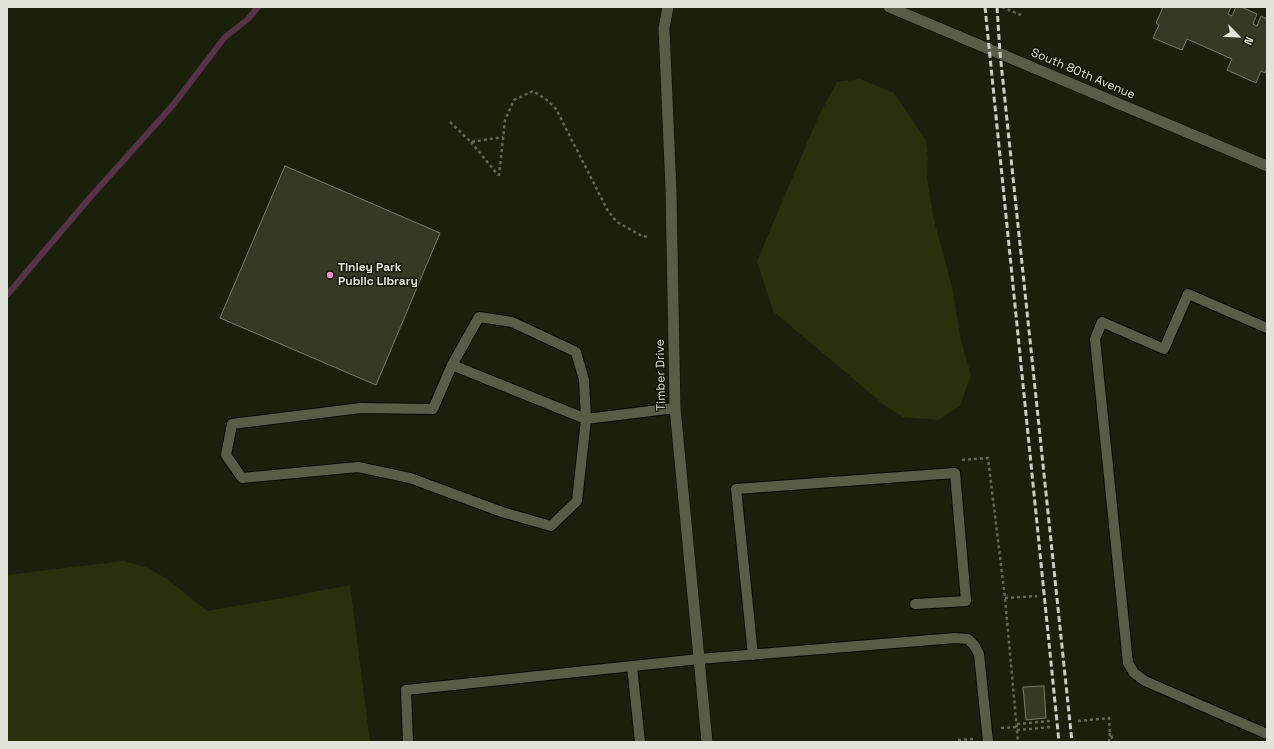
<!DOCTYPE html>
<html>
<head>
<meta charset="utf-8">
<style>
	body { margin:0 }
	#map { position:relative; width:1274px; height:749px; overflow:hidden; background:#1b200c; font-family:"Space Grotesk",sans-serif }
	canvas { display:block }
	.frame { position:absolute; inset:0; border:8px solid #e1e5d9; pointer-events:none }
	.north { position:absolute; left:1218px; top:16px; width:40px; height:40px; -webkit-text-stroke:3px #121604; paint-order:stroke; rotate:114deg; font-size:11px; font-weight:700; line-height:16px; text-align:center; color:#e1e5d9 }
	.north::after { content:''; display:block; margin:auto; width:14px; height:18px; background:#e1e5d9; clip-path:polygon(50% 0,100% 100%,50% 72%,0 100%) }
</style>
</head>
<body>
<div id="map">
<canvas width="1274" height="749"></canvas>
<div class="frame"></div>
<div class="north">N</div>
</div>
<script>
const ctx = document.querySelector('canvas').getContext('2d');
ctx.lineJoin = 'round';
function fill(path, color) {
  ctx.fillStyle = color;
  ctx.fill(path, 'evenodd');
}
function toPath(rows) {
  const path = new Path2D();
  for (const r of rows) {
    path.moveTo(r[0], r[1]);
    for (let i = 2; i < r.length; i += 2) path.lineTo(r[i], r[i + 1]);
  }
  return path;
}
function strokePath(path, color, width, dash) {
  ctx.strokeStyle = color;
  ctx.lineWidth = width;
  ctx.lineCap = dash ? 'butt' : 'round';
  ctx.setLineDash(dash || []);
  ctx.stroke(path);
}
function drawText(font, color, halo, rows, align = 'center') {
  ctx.font = font + ' "Space Grotesk",sans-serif';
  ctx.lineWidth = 3;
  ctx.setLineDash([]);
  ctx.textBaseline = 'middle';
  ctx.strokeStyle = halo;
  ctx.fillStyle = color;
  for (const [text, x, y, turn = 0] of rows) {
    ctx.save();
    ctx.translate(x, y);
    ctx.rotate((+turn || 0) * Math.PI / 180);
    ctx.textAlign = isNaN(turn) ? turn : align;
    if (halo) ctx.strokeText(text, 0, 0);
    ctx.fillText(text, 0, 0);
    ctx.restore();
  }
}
const green = toPath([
	[860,79,894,93,926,140,928,158,927,178,933,216,953,291,961,341,971,375,960,406,938,420,903,417,883,404,773,311,757,261,819,115,837,82],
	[123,561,148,568,167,579,207,611,272,600,350,585,370,742,7,742,7,575]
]);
const stream = toPath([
	[7,295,87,201,173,105,225,37,248,19,258,7]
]);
const building = toPath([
	[1163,7,1231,7,1228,14,1232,16,1236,7,1241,7,1257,14,1253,24,1257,26,1261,16,1267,19,1267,69,1265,73,1261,71,1256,83,1227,70,1232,59,1187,39,1182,50,1153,38,1159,25,1156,23,1163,7],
	[285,166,440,233,376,385,220,318,285,166],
	[1044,686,1046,718,1026,720,1023,687,1044,686]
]);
const path = toPath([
	[1002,7,1021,15],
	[450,122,471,142,503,137],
	[471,142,498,175],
	[499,176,505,120,514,100,533,91,547,100,556,109,608,211,617,222,642,236,650,237],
	[962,460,988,458,1005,598,1018,742],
	[1005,598,1037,596],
	[1078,721,1109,718,1110,733],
	[1017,724,1050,721],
	[1001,728,1017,727],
	[1017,730,1051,727],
	[958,740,973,739],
	[1109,742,1110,733,1114,742]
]);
const service = toPath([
	[1267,328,1188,294,1164,349,1102,322,1095,339,1128,663,1134,673,1145,681,1267,734],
	[452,365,479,317,512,322,576,352,584,380,586,419,577,501,551,526,502,512,410,478,358,467,242,478,226,455,232,424,361,408,433,409,452,365,586,419,675,408],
	[753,655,736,489,955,473,966,601,915,604],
	[632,666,640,742],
	[408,742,406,690,699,659,955,638,968,639,974,645,979,654,988,742]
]);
const minor = toPath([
	[668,7,664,28,671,190,675,408,707,742]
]);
const tertiary = toPath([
	[889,7,1267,166]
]);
const rail = toPath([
	[985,7,1059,742],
	[997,7,1000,53,1072,742]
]);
const markers = [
	[330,275,4,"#f890cc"]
];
const streetNames = [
	["South 80th Avenue",1083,74,23],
	["Timber Drive",661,375,-91]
];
const poiNames = [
	["Tinley Park",338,268],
	["Public Library",338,282]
];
fill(green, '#28300e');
strokePath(stream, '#583348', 6);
fill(building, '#353a26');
strokePath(building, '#767c65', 1);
strokePath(service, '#060900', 12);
strokePath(minor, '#060900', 12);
strokePath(tertiary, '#060900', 12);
strokePath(path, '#636857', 2.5, [3, 3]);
strokePath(service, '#575d47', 10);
strokePath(minor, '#575d47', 11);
strokePath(tertiary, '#575d47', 11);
strokePath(rail, '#cacec2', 3, [6, 3]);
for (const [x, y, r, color] of markers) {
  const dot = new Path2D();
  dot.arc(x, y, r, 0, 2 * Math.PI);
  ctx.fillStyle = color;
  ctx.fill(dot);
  strokePath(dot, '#121604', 1.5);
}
drawText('12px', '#e1e5d9', '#121604', streetNames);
drawText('bold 12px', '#e1e5d9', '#121604', poiNames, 'left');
</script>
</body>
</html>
